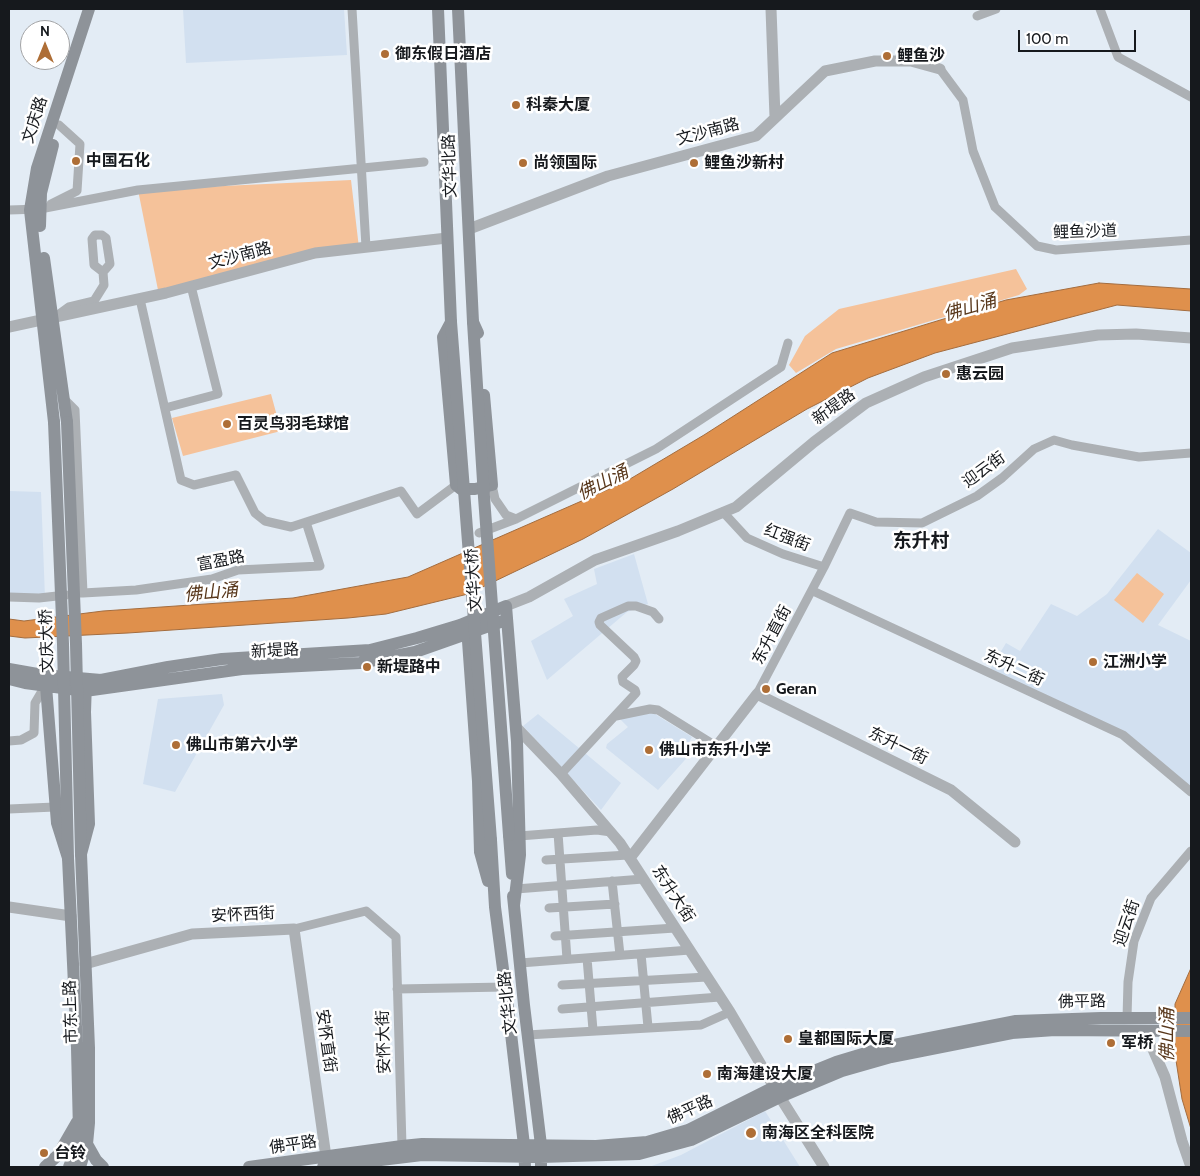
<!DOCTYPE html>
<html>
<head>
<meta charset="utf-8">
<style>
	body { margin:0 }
	#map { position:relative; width:1200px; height:1176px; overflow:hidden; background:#e3ecf5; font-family:Cabin,sans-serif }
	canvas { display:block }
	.frame { position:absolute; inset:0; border:10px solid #16191d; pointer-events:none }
	.north { position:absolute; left:20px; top:20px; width:50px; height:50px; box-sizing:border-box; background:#fff; border:1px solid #a2a3a5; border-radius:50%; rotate:0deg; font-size:14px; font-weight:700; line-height:20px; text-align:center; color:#16191d }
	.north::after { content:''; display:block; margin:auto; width:18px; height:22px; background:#ae6e36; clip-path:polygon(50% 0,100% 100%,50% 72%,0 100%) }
	.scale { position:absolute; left:1018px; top:30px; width:118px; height:22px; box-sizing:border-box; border:2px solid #16191d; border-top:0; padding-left:6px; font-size:15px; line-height:18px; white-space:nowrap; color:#16191d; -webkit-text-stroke:4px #fff; paint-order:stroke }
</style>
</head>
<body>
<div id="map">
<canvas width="1200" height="1176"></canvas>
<div class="frame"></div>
<div class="north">N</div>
<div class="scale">100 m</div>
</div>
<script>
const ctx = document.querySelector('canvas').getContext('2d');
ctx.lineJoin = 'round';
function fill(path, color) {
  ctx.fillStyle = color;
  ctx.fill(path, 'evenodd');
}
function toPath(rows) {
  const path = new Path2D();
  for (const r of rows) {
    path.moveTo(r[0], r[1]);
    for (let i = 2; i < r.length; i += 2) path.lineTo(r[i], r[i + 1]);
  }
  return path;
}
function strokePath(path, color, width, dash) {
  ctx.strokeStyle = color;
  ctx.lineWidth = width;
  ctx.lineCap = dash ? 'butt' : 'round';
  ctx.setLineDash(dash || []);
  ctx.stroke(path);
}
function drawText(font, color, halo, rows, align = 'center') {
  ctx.font = font + ' Cabin,"Noto Sans SC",sans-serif';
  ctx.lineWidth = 5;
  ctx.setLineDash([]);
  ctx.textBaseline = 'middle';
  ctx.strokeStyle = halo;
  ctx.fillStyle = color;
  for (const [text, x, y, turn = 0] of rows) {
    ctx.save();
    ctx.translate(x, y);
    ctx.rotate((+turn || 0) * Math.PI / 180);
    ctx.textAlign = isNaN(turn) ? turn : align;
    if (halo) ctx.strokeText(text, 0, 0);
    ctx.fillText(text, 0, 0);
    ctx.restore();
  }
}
const built = toPath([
	[183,9,344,9,347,55,186,63],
	[9,491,41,492,45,598,9,597],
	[1158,529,1191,553,1191,580,1158,625,1191,641,1191,792,1123,735,988,673,1006,643,1020,651,1051,604,1077,616,1107,594],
	[634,554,648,604,627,612,547,680,531,641,573,616,564,599,597,584,594,569],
	[222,694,224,705,175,792,143,784,158,699],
	[650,711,692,737,686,747,692,752,658,790,606,748,607,744,628,727,619,718],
	[538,714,621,783,601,810,523,726],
	[765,1111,800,1167,649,1167,681,1155]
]);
const green = toPath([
	[351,180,359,248,159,295,138,190],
	[1016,269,1027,289,1019,295,836,349,796,373,789,365,805,336,839,309],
	[271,394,281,431,183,456,172,418],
	[1137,573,1164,594,1143,623,1114,600]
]);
const water = toPath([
	[1099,283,1191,289,1191,311,1117,305,935,353,868,378,807,409,673,489,583,539,468,594,386,614,348,618,128,633,25,638,9,636,9,619,24,621,103,611,293,598,408,577,625,482,704,435,832,353,1006,300,1099,283],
	[1191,968,1191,1129,1182,1099,1175,1054,1175,1004,1191,968]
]);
const minor = toPath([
	[352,9,366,247],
	[1100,9,1118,57,1191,97],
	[977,16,996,9],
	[940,69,963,100,973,151,995,207,1037,246,1056,250,1191,240],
	[51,204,77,191,80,144,59,125],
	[9,210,40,209,138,190,424,162],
	[140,299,181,480,194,485,236,475,255,513,265,521,291,527,401,491,417,514,456,485],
	[58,315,69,307,94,301,104,285,103,272,110,264,106,238,102,235,95,235,92,239,94,265,103,272],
	[64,399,75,410,83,593,79,593],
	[165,408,218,394,191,286],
	[492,485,495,499,506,515,516,519],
	[723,512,747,538,783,554,824,567,757,694],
	[479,533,516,519,656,449,781,367,788,343],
	[824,567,850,513,876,522,922,523,977,496,1002,478,1034,449,1054,440,1072,445,1139,457,1191,453],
	[813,591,1123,735,1191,792],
	[83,593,136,590,212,579,238,570,320,566,306,522],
	[9,597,39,598,66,595],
	[616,716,650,709,658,710,716,746],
	[9,741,21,740,34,733,35,703,45,686],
	[561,774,636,693,635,690,623,682,622,677,634,665,636,661,634,657,600,625,599,622,601,618,628,606,636,606,653,612,659,619],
	[9,809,55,807],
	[558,833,567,959],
	[519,836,597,830,611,832],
	[546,860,628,855],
	[612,881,620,955],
	[516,889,643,879],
	[549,908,615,904],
	[294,929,366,911,396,937,402,1146],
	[555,936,675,928],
	[641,954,648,1027],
	[587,958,593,1030],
	[520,963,690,950],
	[562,985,707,977],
	[397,989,505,987],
	[562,1009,720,997],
	[1127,1018,1128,982,1134,941,1151,898,1191,851],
	[527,1035,701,1025,730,1012]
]);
const tertiary = toPath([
	[771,9,775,117],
	[469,229,608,176,756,136,825,71,875,61,911,61,940,69],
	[9,327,166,293,315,253,447,238],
	[506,606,529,597,595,560,678,531,736,507,814,442,866,403,924,377,1012,348,1098,335,1136,334,1191,338],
	[516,727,561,774,620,843,730,1012,780,1097,824,1167],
	[630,858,757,694,951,790,1015,842],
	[9,907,71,916],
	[85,964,192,934,294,929,326,1157],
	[1145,1031,1165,1077,1182,1141,1191,1167]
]);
const secondary = toPath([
	[438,9,451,322,443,337,456,485,461,489,475,489,492,485,484,395],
	[458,9,473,322,478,333],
	[40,226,41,193,53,145],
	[44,258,67,422],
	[54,422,30,210,37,168,89,9],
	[467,627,478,781,480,852,488,881],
	[9,669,43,675,101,680,168,667,222,659,370,650,417,638,460,625,506,606,517,742,520,855,514,905],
	[9,679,25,683,85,691,242,669,360,663,415,652,503,621],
	[46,686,57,823,68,858,77,1048,79,1131,77,1147,69,1167],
	[509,835,512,874],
	[491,840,495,907,508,1008,524,1145,525,1167],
	[513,896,524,1005,541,1145,541,1167],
	[87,1144,96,1160,103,1167],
	[45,1167,58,1155,77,1122],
	[80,1167,87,1144,89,1123,89,1048,81,854,89,824,85,712,86,682],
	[249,1167,402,1146,422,1144,596,1146,647,1142,688,1130,774,1087,836,1062,889,1046,1016,1021,1101,1018,1191,1018],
	[323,1167,422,1155,540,1157,639,1154,691,1140,780,1097,842,1071,891,1057,1012,1033,1055,1030,1191,1031]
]);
const secondaryBridge = toPath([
	[451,322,491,840],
	[473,322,484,497,509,835],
	[54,422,63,644,68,858],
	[67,422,76,644,81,854]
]);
const markers = [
	[385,54,5,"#ae6e36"],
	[887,56,5,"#ae6e36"],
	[516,105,5,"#ae6e36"],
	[76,161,5,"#ae6e36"],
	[523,163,5,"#ae6e36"],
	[694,163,5,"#ae6e36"],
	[946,374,5,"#ae6e36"],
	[227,424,5,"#ae6e36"],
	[1093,662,5,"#ae6e36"],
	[367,667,5,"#ae6e36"],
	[766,689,5,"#ae6e36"],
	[176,745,5,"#ae6e36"],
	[649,750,5,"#ae6e36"],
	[788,1039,5,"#ae6e36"],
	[1111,1043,5,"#ae6e36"],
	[707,1074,5,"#ae6e36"],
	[751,1133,6,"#ae6e36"],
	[44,1153,5,"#ae6e36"]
];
const poiNames = [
	["御东假日酒店",395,54],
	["鲤鱼沙",897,56],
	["科秦大厦",526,105],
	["中国石化",86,161],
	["尚领国际",533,163],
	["鲤鱼沙新村",704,163],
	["惠云园",956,374],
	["百灵鸟羽毛球馆",237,424],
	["江洲小学",1103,662],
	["新堤路中",377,667],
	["Geran",776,689],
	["佛山市第六小学",186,745],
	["佛山市东升小学",659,750],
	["皇都国际大厦",798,1039],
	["军桥",1121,1043],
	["南海建设大厦",717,1074],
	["南海区全科医院",762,1133],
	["台铃",54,1153]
];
const streetNames = [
	["文庆路",35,120,-72],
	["文沙南路",708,132,-15],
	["文华北路",450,166,-92],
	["鲤鱼沙道",1085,232,-2],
	["文沙南路",240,256,-15],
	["新堤路",834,407,-36],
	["迎云街",984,470,-36],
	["红强街",787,538,21],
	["富盈路",221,561,-11],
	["文华大桥",474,580,-94],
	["东升直街",772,635,-62],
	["文庆大桥",47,641,-92],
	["新堤路",275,651,-3],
	["东升二街",1014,668,25],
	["东升一街",898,746,26],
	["东升大街",673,894,57],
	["安怀西街",243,915,-3],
	["迎云街",1127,923,-71],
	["佛平路",1082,1002,-1],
	["文华北路",508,1003,-96],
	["市东上路",71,1012,-92],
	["安怀直街",326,1041,82],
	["安怀大街",384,1042,-92],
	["佛平路",690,1110,-24],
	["佛平路",293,1145,-8]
];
const waterNames = [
	["佛山涌",970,308,-16],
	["佛山涌",603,483,-27],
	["佛山涌",211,593,-6],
	["佛山涌",1168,1035,-90]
];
const quarterNames = [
	["东升村",921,541]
];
fill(built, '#d2e0f0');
fill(green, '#f5c29a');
fill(water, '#df904c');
strokePath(water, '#a36c3e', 1);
strokePath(minor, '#acb0b4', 9);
strokePath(tertiary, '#acb0b4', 11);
strokePath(secondary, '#8e9399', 12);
strokePath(secondaryBridge, '#8e9399', 12);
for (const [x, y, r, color] of markers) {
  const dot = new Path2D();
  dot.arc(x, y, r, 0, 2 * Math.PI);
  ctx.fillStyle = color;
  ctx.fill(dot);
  strokePath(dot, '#fff', 2);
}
drawText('bold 16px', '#16191d', '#fff', poiNames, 'left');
drawText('16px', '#16191d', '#fff', streetNames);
drawText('italic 18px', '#58371b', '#fff', waterNames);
drawText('bold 19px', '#16191d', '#fff', quarterNames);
</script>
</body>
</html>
